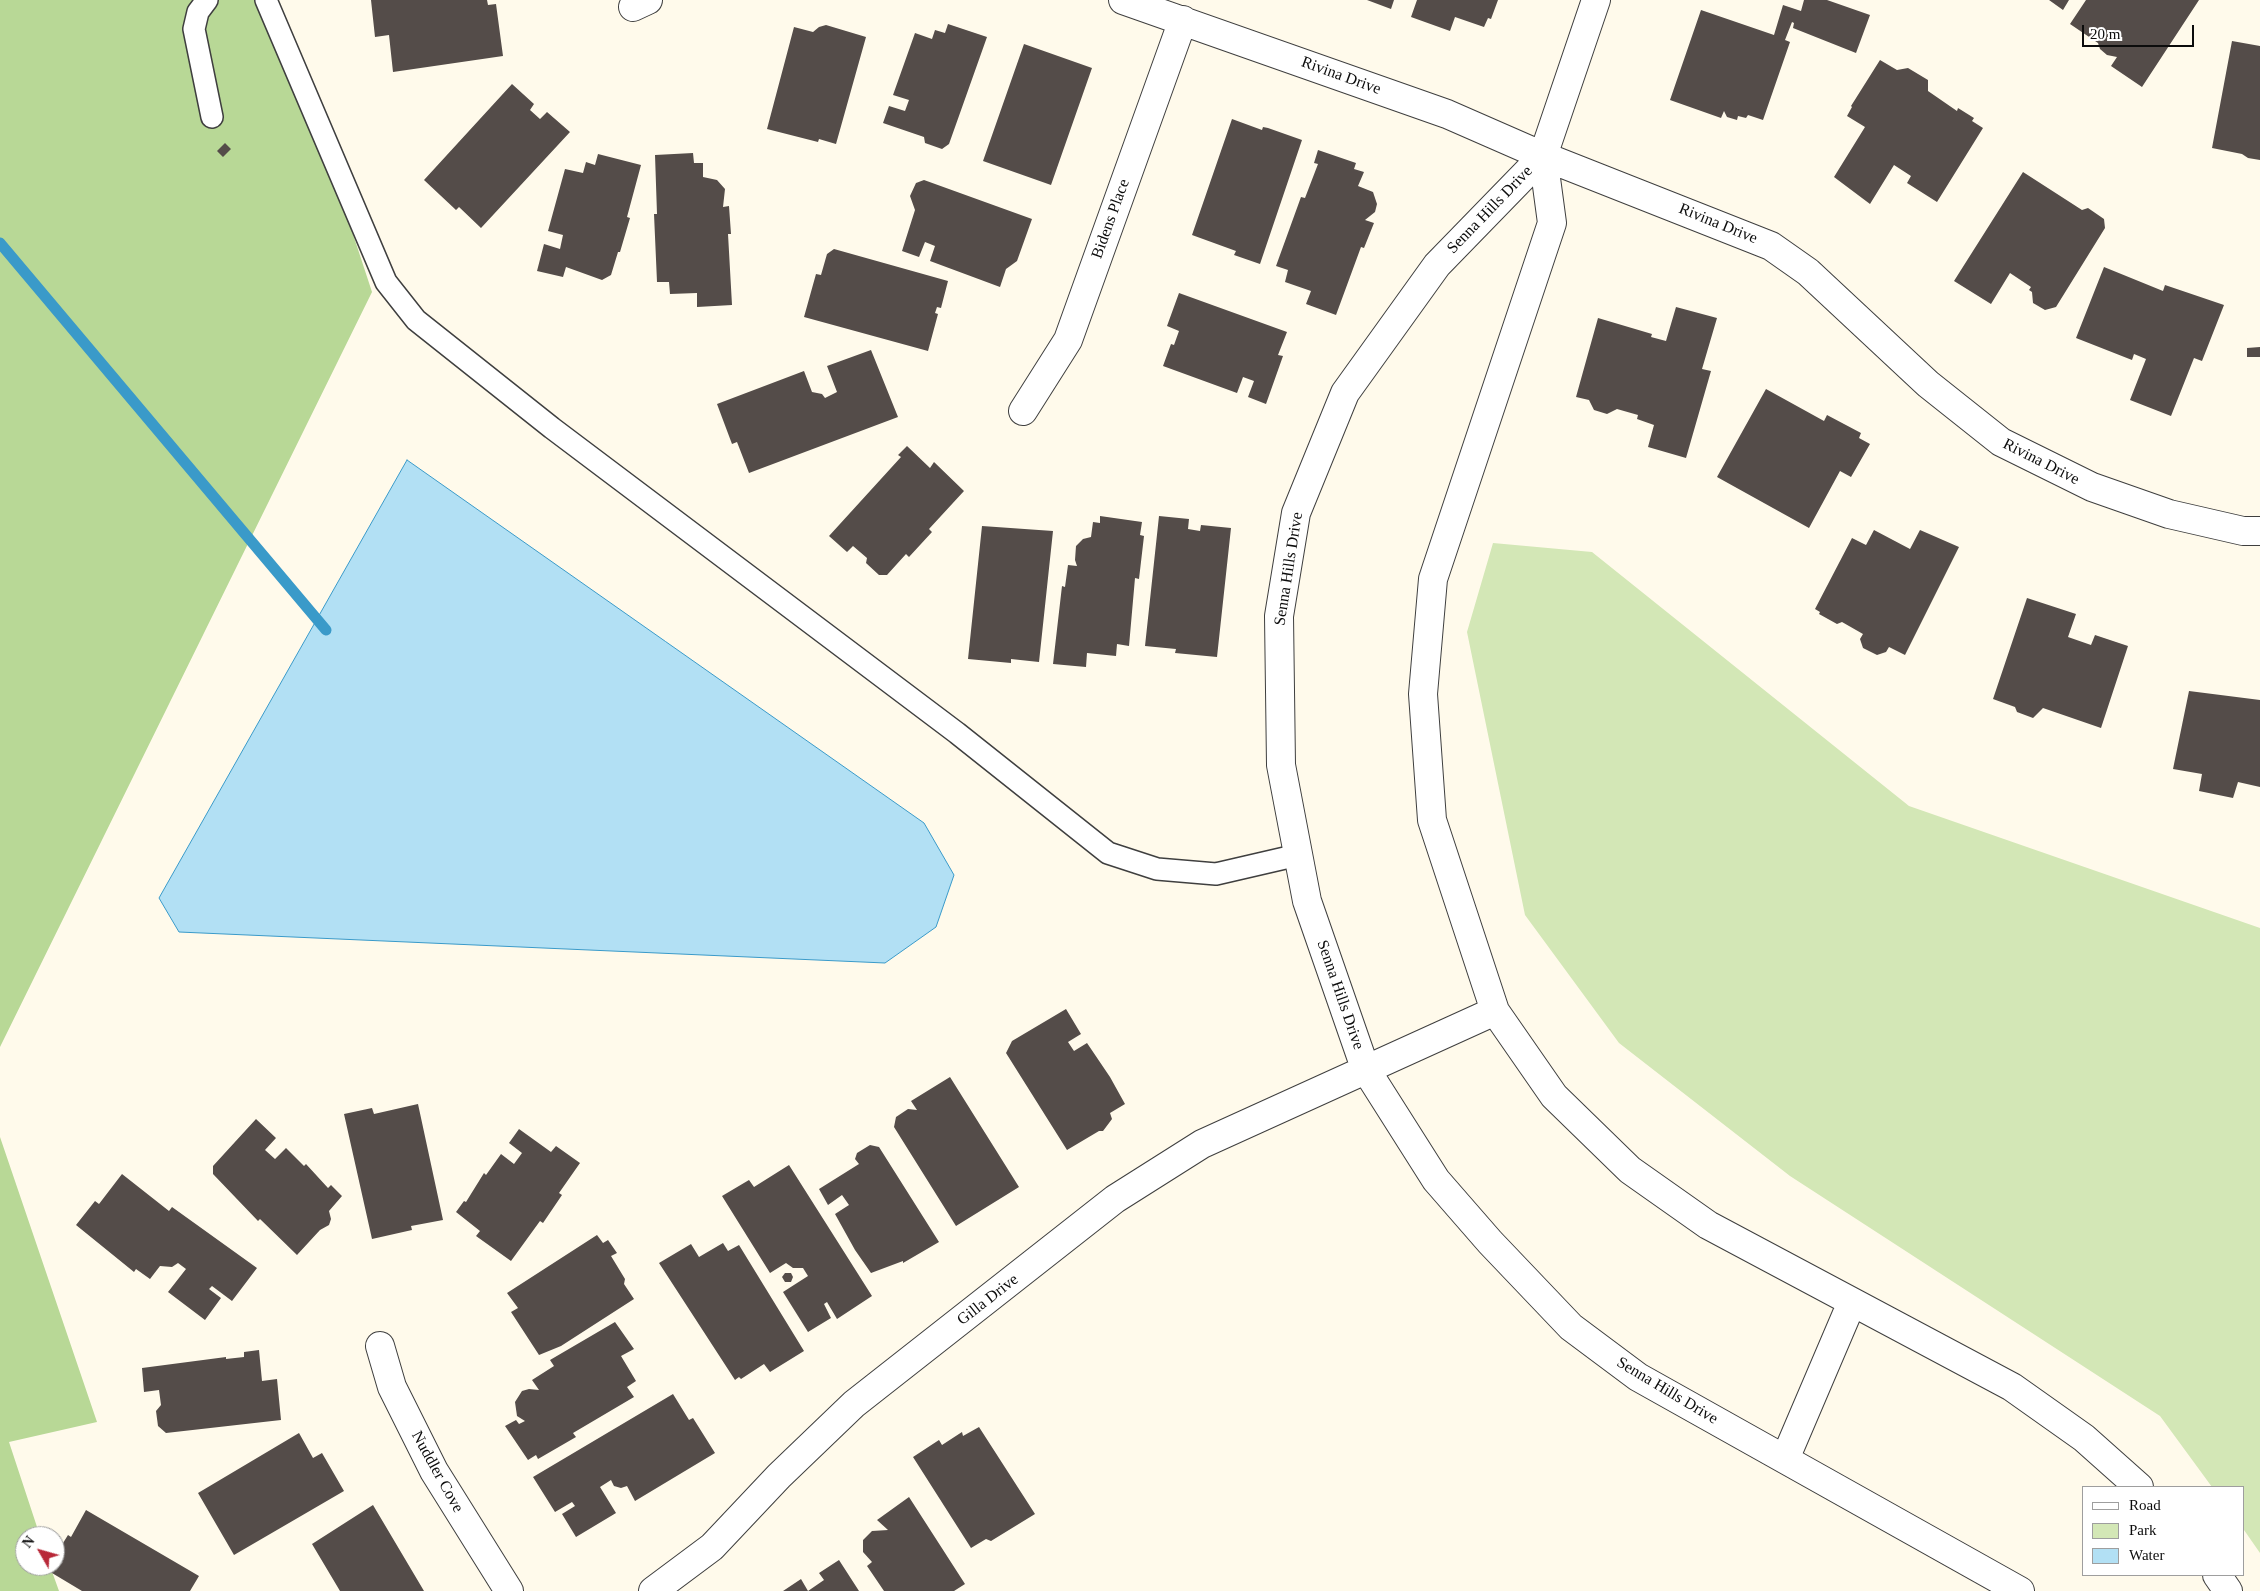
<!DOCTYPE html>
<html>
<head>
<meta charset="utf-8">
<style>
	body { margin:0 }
	#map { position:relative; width:2260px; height:1591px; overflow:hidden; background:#fffaeb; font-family:"Times New Roman",serif }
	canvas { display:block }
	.legend { position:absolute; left:2082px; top:1486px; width:162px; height:90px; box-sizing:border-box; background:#fff; border:1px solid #9e9e9e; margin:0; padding:6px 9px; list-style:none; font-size:15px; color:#0c0c0c }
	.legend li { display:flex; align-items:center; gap:10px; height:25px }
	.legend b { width:25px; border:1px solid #9e9e9e }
	.north { position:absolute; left:15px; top:1526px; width:50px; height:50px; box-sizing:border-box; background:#fff; border:1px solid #9e9e9e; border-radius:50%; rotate:308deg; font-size:14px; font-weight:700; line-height:20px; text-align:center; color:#0c0c0c }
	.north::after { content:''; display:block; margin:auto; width:18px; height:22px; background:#b82838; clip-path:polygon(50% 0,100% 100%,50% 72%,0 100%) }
	.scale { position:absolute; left:2082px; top:25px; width:112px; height:22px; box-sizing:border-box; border:2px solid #0c0c0c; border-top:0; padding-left:6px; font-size:15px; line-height:18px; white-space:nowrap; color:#0c0c0c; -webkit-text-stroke:4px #fff; paint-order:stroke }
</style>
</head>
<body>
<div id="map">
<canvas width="2260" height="1591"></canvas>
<ul class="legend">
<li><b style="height:6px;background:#fff"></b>Road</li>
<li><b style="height:14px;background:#d3e7b6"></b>Park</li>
<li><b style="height:14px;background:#b2e0f4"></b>Water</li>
</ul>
<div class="north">N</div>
<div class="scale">20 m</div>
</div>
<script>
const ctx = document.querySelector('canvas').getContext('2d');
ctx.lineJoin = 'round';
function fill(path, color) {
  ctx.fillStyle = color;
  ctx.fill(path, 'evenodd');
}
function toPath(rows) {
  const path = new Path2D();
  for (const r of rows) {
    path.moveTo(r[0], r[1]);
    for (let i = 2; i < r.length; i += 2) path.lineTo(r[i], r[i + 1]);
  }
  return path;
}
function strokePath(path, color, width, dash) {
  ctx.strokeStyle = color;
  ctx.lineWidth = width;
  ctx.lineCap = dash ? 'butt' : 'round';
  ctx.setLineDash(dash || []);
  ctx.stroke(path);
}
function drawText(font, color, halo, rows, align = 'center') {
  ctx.font = font + ' "Times New Roman",serif';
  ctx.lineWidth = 5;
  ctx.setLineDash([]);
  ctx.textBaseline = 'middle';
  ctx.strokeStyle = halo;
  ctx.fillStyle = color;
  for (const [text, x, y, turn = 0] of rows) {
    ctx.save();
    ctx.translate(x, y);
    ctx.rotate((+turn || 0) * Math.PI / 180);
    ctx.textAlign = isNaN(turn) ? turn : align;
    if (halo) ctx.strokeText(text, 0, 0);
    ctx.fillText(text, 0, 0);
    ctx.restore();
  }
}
const green = toPath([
	[1493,543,1592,552,1909,806,2260,928,2260,1553,2244,1530,2244,1487,2212,1487,2160,1416,1790,1176,1619,1043,1525,915,1467,632]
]);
const forest = toPath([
	[0,0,276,0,372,292,0,1047],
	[0,1137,97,1422,9,1442,40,1536,25,1536,25,1566,50,1566,59,1591,0,1591]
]);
const water = toPath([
	[407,460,924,823,954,875,936,927,885,963,179,932,159,898,407,460]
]);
const stream = toPath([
	[0,243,326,630]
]);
const building = toPath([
	[371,0,487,0,488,5,496,4,503,56,393,72,389,35,375,37],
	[1367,0,1394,0,1391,9],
	[1417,0,1498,0,1491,19,1488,18,1484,27,1455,17,1450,31,1411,17],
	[1804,0,1827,0,1870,15,1856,53,1793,28,1794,23,1792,22,1785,40,1790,42,1763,120,1748,115,1746,118,1738,116,1737,120,1727,117,1724,111,1721,118,1670,100,1701,10,1774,35,1783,5,1801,11],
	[2049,0,2069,0,2063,10],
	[2086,0,2199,0,2142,87,2111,66,2117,57,2107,55,2100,49,2098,43,2070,24],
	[948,24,987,37,949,144,942,149,925,143,924,137,883,123,889,106,905,111,909,100,893,95,915,33,932,39,935,30,945,33],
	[826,25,866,37,836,144,819,139,818,142,767,129,794,27,813,32,819,27],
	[2232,41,2260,46,2260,160,2248,158,2242,154,2212,148],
	[1024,44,1092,68,1051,185,983,161],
	[1880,60,1897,70,1908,68,1928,80,1928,91,1957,111,1958,108,1974,118,1972,121,1983,128,1937,202,1907,183,1911,176,1894,165,1870,204,1834,177,1865,127,1847,116,1852,107,1851,106],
	[512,84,534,104,530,110,540,119,547,112,570,132,481,228,459,207,456,210,424,180],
	[1232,119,1262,130,1263,127,1268,128,1302,140,1260,264,1234,255,1236,251,1192,235],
	[225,143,231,149,223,157,217,151],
	[1318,150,1356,163,1354,169,1364,172,1358,186,1373,192,1377,204,1375,212,1365,220,1374,223,1364,248,1361,247,1336,315,1306,304,1311,291,1285,282,1288,270,1276,266,1301,197,1305,198,1318,164,1314,163],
	[693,153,694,163,703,163,703,177,717,180,725,189,723,207,729,206,731,234,728,234,732,305,697,307,697,293,670,294,669,282,657,282,654,214,657,214,655,155],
	[598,154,641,165,627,217,630,218,620,252,618,252,611,275,602,280,566,267,563,277,537,271,544,244,560,249,563,235,548,231,565,169,583,173,586,162,595,165],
	[2023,172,2082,210,2088,208,2104,219,2105,228,2056,307,2045,310,2033,303,2032,292,2029,290,2031,287,2010,273,1991,304,1954,281],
	[924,180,1032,219,1017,261,1006,269,1000,287,930,261,935,246,925,242,919,257,902,251,915,210,910,196,916,183],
	[834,249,948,281,941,308,937,307,935,313,938,314,928,351,804,317,816,274,821,275,827,254],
	[2104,267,2163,291,2165,285,2224,305,2202,361,2194,358,2171,416,2130,400,2146,359,2134,354,2132,360,2076,338],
	[1179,293,1287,332,1278,355,1283,356,1266,404,1248,397,1254,381,1243,377,1237,393,1163,366,1171,344,1174,345,1179,331,1167,326],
	[1676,307,1717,318,1702,369,1711,371,1686,458,1648,447,1654,425,1637,419,1638,415,1617,409,1607,414,1594,410,1589,400,1576,397,1598,318,1652,334,1651,337,1666,341],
	[2260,347,2260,357,2247,357,2247,348],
	[871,350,898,417,749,473,737,442,732,444,717,404,804,371,812,392,822,394,825,398,837,392,827,366],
	[1766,389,1824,421,1827,415,1861,433,1859,438,1870,444,1851,477,1840,471,1809,528,1717,477],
	[907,446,930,468,934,462,964,491,929,529,932,532,909,557,906,554,887,575,879,575,866,563,867,558,853,546,847,552,829,536,901,457,898,455],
	[1100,516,1142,522,1140,535,1144,536,1139,579,1135,578,1129,646,1117,644,1116,656,1087,653,1086,667,1053,664,1062,586,1065,587,1068,565,1077,566,1075,560,1076,546,1083,539,1091,537,1093,522,1100,523],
	[1159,516,1189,519,1188,529,1200,531,1201,525,1231,528,1217,657,1175,653,1176,649,1145,646],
	[982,526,1053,531,1039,662,1011,659,1011,663,968,659],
	[1874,530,1910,549,1920,530,1959,547,1905,655,1889,647,1886,652,1877,655,1863,648,1860,639,1863,634,1842,622,1837,624,1819,614,1820,612,1815,609,1852,538,1866,545],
	[2027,598,2076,614,2068,637,2091,645,2095,635,2128,646,2101,728,2043,708,2033,718,2017,712,2015,707,1993,699],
	[2189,691,2260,700,2260,787,2238,782,2233,798,2199,791,2202,774,2173,769],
	[1066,1009,1081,1034,1068,1042,1074,1051,1087,1043,1110,1077,1125,1104,1110,1113,1112,1119,1103,1131,1099,1131,1067,1150,1006,1053,1012,1041],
	[950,1077,1019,1187,956,1226,894,1127,896,1117,908,1109,917,1110,911,1101],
	[418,1104,443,1220,411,1226,412,1230,372,1239,344,1114,372,1108,374,1114],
	[256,1119,276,1138,265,1150,275,1159,286,1148,304,1166,306,1164,328,1188,331,1185,342,1196,329,1211,331,1219,329,1225,320,1230,297,1255,260,1219,258,1221,213,1174,213,1166],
	[519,1129,551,1152,556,1146,580,1163,559,1193,562,1195,543,1223,540,1221,511,1261,476,1236,480,1231,456,1212,464,1201,466,1202,484,1173,486,1175,501,1154,514,1164,522,1153,509,1143],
	[870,1145,879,1147,939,1242,903,1263,903,1261,871,1273,855,1250,835,1214,849,1205,842,1195,828,1205,819,1189,859,1164,855,1159,857,1153],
	[789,1165,872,1296,837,1319,827,1302,824,1304,831,1318,808,1332,783,1292,808,1276,803,1268,793,1268,786,1263,770,1273,722,1196,749,1180,754,1187],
	[122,1174,169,1211,172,1207,257,1268,232,1301,212,1286,209,1289,221,1298,205,1320,168,1292,186,1269,178,1263,172,1267,160,1266,150,1279,136,1269,134,1272,76,1225,95,1201,99,1204],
	[597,1235,603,1243,608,1240,617,1253,611,1256,625,1279,624,1284,634,1299,561,1346,539,1355,511,1312,518,1308,507,1293],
	[723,1243,728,1251,739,1245,804,1351,770,1372,764,1364,741,1379,739,1377,735,1380,659,1263,691,1244,699,1257],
	[785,1273,791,1273,793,1277,791,1282,785,1282,782,1277],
	[615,1322,634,1349,621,1356,636,1381,627,1387,634,1397,573,1433,576,1437,538,1459,536,1455,528,1460,505,1426,516,1420,519,1424,525,1421,517,1416,515,1402,522,1391,529,1389,539,1390,532,1380,554,1366,550,1360],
	[259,1350,262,1381,277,1379,281,1420,166,1433,158,1426,156,1411,161,1405,159,1390,144,1392,142,1368,226,1357,226,1359,244,1357,244,1352],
	[673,1394,689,1420,693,1418,715,1453,635,1501,627,1486,621,1488,614,1486,611,1480,600,1487,616,1513,576,1537,562,1514,575,1506,572,1502,555,1512,533,1477],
	[979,1427,1035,1514,991,1541,986,1539,971,1548,913,1457,939,1440,942,1445,962,1432,963,1436],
	[299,1433,313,1458,322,1453,344,1491,234,1555,198,1493],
	[909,1497,965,1584,954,1591,884,1591,867,1566,872,1562,863,1552,863,1540,872,1531,888,1530,877,1520],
	[373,1505,424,1591,340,1591,312,1544],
	[86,1510,199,1576,190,1591,82,1591,47,1570,49,1566,55,1566,55,1556,68,1535,71,1537],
	[839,1560,859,1591,783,1591,801,1579,808,1591,824,1580,819,1573]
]);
const service = toPath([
	[207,0,198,12,194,29,212,117],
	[266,0,386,282,416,320,552,428,957,733,1108,853,1157,869,1216,874,1298,855]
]);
const minor = toPath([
	[1123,0,1447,114,1543,156,1771,246,1808,272,1928,384,2001,442,2092,487,2169,514,2243,531,2260,531],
	[1596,0,1543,156,1437,265,1345,393,1296,513,1279,616,1281,765,1307,901,1365,1068,1436,1180,1490,1242,1571,1327,1638,1377,2020,1591],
	[633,7,648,0],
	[1543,156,1552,223,1433,579,1423,694,1432,820,1495,1011,1554,1096,1630,1170,1708,1225,2012,1387,2084,1438,2139,1487],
	[1023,411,1068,340,1183,20],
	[380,1346,392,1387,434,1471,509,1591],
	[1785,1459,1852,1302],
	[2217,1575,2228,1591],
	[653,1591,712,1547,779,1476,854,1404,1115,1199,1202,1144,1495,1011]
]);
const streetNames = [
	["Rivina Drive",1341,76,20],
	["Senna Hills Drive",1490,210,-46],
	["Bidens Place",1111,219,-70],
	["Rivina Drive",1718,224,22],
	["Rivina Drive",2041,462,27],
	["Senna Hills Drive",1289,569,-81],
	["Senna Hills Drive",1340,995,71],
	["Gilla Drive",988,1300,-38],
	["Senna Hills Drive",1667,1391,31],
	["Nuddler Cove",437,1472,61]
];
fill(green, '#d3e7b6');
fill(forest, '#b8d896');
fill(water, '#b2e0f4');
strokePath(water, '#3a9ac9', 1);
strokePath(stream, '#3a9ac9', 11);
fill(building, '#544c49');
strokePath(service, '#3f3f3f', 24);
strokePath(minor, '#3f3f3f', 30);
strokePath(service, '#fff', 21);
strokePath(minor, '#fff', 28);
drawText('16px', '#0c0c0c', '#fff', streetNames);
</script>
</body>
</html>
